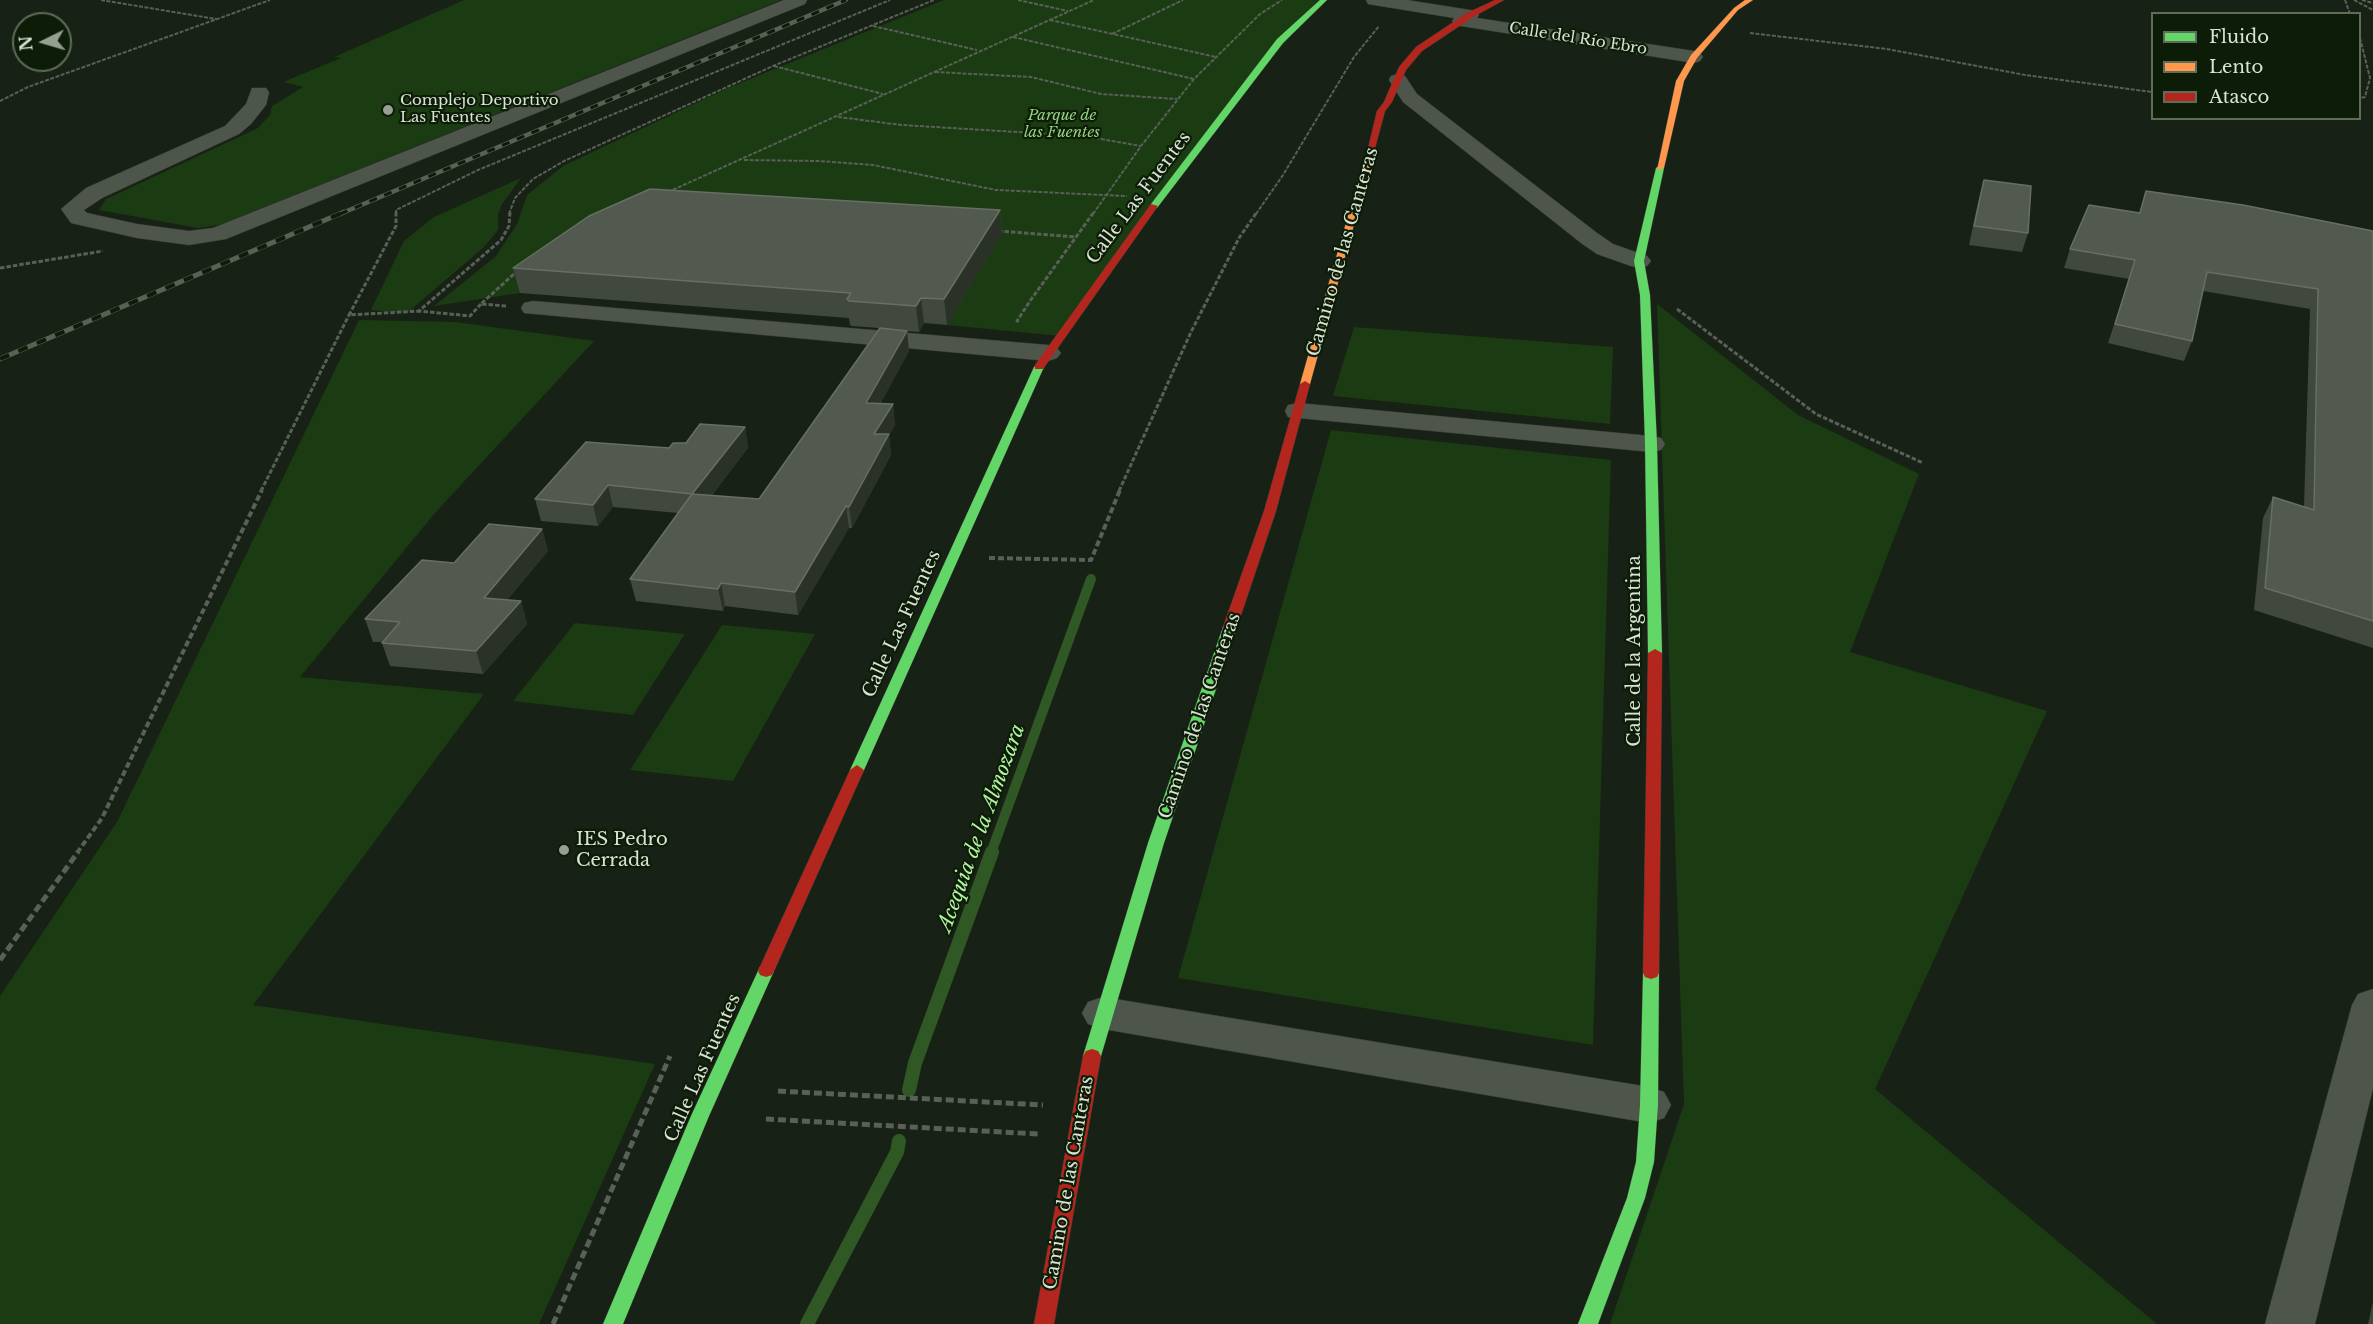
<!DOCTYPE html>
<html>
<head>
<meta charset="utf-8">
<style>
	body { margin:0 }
	#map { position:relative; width:2373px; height:1324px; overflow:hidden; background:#182115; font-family:"Libre Baskerville",serif }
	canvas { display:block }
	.legend { position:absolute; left:2151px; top:12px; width:210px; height:108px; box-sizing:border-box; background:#0c1c07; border:2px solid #5e6c59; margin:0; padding:8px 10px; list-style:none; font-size:18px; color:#d8e3d5 }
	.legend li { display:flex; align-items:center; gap:12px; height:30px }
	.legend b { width:30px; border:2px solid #5e6c59 }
	.north { position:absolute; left:12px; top:12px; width:60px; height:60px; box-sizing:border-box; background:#0c1c07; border:2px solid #5e6c59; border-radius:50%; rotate:265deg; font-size:16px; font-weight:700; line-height:24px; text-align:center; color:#d8e3d5 }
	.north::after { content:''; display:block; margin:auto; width:21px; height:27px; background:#959f92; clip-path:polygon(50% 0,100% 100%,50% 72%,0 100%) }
</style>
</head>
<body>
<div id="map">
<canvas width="2373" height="1324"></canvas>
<ul class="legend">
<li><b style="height:8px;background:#63d668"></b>Fluido</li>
<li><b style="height:8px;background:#ff974d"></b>Lento</li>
<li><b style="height:8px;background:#b3261e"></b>Atasco</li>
</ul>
<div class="north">N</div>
</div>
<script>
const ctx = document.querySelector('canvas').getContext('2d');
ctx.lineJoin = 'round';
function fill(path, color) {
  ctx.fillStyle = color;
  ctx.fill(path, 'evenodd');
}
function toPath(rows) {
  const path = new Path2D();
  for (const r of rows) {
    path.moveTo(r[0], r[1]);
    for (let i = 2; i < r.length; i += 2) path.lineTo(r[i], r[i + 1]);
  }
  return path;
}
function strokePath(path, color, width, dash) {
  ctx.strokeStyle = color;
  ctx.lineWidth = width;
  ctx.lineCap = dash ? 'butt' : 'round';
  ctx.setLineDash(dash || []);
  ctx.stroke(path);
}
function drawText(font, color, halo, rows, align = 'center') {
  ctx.font = font + ' "Libre Baskerville",serif';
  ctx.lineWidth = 4.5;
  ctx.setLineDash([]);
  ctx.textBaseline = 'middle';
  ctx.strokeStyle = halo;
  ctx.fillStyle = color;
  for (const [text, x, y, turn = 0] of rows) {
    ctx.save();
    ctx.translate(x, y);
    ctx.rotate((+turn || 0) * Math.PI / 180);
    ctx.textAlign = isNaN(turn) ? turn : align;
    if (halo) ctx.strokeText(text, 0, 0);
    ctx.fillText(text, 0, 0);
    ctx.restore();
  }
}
const green = toPath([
	[464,0,781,0,219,225,198,228,99,210,106,199,258,128,270,115,272,106,303,87,283,82,341,58,334,57],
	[944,0,1324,0,1248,83,1060,336,947,325,1001,235,520,293,434,306,496,256,517,224,527,195,563,166,728,88],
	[521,178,502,204,498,215,498,230,483,248,407,313,371,310,404,241,434,217],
	[1657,304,1798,415,1919,474,1850,652,2047,711,1875,1089,2157,1324,1610,1324,1684,1104],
	[359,320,456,322,594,341,435,513,300,677,484,694,253,1005,655,1064,539,1324,0,1324,0,996,117,822],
	[1354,327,1613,347,1610,424,1333,396],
	[1331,430,1611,460,1593,1045,1178,978],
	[575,623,685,634,633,715,513,701],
	[722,625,815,634,733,781,630,770]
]);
const streamFar1 = toPath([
	[991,853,1091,579]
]);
const stream = toPath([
	[909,1090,915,1063,992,852],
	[807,1324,897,1152,899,1141]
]);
const pathFar3 = toPath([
	[101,0,216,19],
	[1018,0,1068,11],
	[2345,0,2350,14],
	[2354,0,2373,10],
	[2362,0,2373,3],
	[1050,20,1216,57],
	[873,26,977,50],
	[1750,33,1887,49,2025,75,2152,92],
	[1112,34,1183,0],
	[1013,37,1194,79],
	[2360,38,2370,78,2365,97,2360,98],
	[774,66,883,94],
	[935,72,1031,77,1101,94,1177,99],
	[0,101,28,87,270,0],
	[838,117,902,125,1083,136,1141,146],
	[744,160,819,161,873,165,996,190,1127,196],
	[668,192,1094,0],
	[396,214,396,210,478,170,890,0],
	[509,214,515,198,533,179,564,161,773,66,934,0],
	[1093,214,1141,146,1194,79,1260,14,1282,0],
	[1256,214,1283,175,1354,57,1379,26]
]);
const pathFar2 = toPath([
	[396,212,396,226,349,315,419,311],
	[998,231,1076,237],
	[0,268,103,251],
	[481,304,470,316,419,311,501,240,509,226,510,212],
	[506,306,481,304,516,272],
	[1677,309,1816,414,1923,463],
	[1019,321,1017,321,1030,301,1094,212],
	[261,491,349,315],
	[1119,491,1191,332,1239,238,1257,212]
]);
const pathFar1 = toPath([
	[989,558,1091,560,1120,490],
	[77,853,102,818,262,490]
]);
const path = toPath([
	[0,960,78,852],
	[778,1091,1043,1105],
	[766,1119,1038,1134],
	[553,1324,670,1056]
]);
const street = toPath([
	[784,0,807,0,805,4,226,239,189,245,137,238,71,223,61,209,86,188,225,126,246,104,252,88,266,88,269,92,266,105,251,124,239,134,102,198,84,210,87,213,137,224,189,231,213,228,784,0],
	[1366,0,1407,0,1470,10,1476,11,1479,15,1477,18,1694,51,1700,53,1703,57,1700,61,1694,63,1461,26,1455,25,1452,21,1454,18,1374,5,1368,4,1366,0],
	[1398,74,1405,76,1417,94,1597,233,1613,244,1647,256,1651,261,1647,266,1639,268,1631,266,1597,254,1581,243,1403,102,1389,80,1391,76,1398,74],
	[533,301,1048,345,1057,348,1061,353,1057,358,1048,361,524,313,521,308,524,303,533,301],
	[1298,403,1651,436,1661,438,1665,444,1661,450,1651,452,1288,417,1285,411,1288,405,1298,403],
	[2373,989,2373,1088,2315,1324,2265,1324,2352,1005,2358,994,2373,989],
	[1103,997,1649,1087,1664,1092,1671,1105,1664,1118,1649,1123,1103,1029,1088,1024,1082,1013,1088,1002,1103,997]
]);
const fast = toPath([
	[1320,0,1327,0,1283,43,1157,208,1151,208,1151,204,1277,39,1320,0],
	[1660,165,1664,168,1644,261,1650,295,1657,444,1662,653,1655,657,1648,653,1645,444,1640,295,1634,261,1656,168,1660,165],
	[1039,364,1044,367,864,770,862,773,852,773,850,770,1034,367,1039,364],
	[1230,623,1237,627,1164,843,1101,1056,1098,1061,1092,1063,1086,1061,1083,1056,1148,843,1223,627,1230,623],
	[766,965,772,967,774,971,709,1116,623,1324,603,1324,691,1116,758,971,760,967,766,965],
	[1651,967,1657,969,1659,973,1658,1105,1654,1162,1645,1198,1598,1324,1578,1324,1627,1198,1636,1162,1640,1105,1643,973,1645,969,1651,967]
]);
const slow = toPath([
	[1745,0,1753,0,1738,10,1697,58,1684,81,1664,168,1657,170,1676,81,1691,55,1734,8,1745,0],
	[1367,160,1371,163,1310,384,1305,387,1301,386,1300,384,1363,163,1367,160]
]);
const jam = toPath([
	[1495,0,1504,0,1473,17,1422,51,1406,70,1392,102,1385,111,1371,163,1364,165,1377,111,1384,102,1399,67,1416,47,1467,13,1495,0],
	[1151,204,1158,206,1043,369,1035,369,1035,365,1151,204],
	[1305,381,1310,384,1276,511,1237,627,1235,630,1225,630,1223,627,1264,511,1300,384,1305,381],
	[1655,649,1662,653,1659,973,1657,977,1651,979,1645,977,1643,973,1648,653,1655,649],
	[857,765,864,770,774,971,772,975,766,977,760,975,758,971,850,770,857,765],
	[1092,1049,1098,1051,1101,1056,1054,1324,1034,1324,1083,1056,1086,1051,1092,1049]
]);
const railFar1 = toPath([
	[340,214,846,0]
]);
const rail = toPath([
	[0,359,344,212]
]);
const wall = toPath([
	[1984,180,2028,233,2022,252,1969,245,1979,198],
	[2146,191,2373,231,2373,648,2254,610,2263,518,2273,497,2304,507,2310,309,2203,291,2192,341,2184,361,2108,343,2129,279,2064,268,2070,249,2139,213],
	[1000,210,1002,234,947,325,924,323,919,332,907,331,909,351,880,404,893,404,895,425,889,435,891,455,852,528,849,528,798,615,725,606,723,611,636,601,630,579,678,513,613,507,598,526,541,521,535,499,669,448,745,427,748,448,712,495,759,499,879,328,852,326,850,325,849,318,520,293,513,268],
	[542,529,548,551,507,600,521,601,527,624,483,674,390,666,382,643,382,642,373,642,365,619,454,563],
	[2373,1302,2373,1324,2368,1324]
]);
const shadedWall = toPath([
	[1000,210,1002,234,947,325,944,299],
	[921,298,924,323,919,332,916,306],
	[907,331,909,351,869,424,866,403],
	[893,404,895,425,889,435,891,455,852,528,849,507,874,434],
	[745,427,748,448,696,515,692,494],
	[608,485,613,507,598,526,593,505],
	[846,506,849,528,798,615,795,592],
	[542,529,548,551,490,620,484,598],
	[721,583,725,606,723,611,718,589],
	[521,601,527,624,483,674,476,651]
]);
const building = toPath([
	[1984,180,2031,186,2028,233,1974,226,1984,180],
	[650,189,1000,210,944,299,921,298,916,306,849,301,847,299,851,293,513,268,589,216,650,189],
	[2146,191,2243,205,2373,231,2373,621,2265,588,2273,497,2314,510,2318,289,2207,272,2192,341,2115,324,2135,260,2070,249,2089,205,2140,213,2146,191],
	[880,328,907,331,866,403,893,404,874,434,889,434,849,507,846,506,795,592,721,583,718,589,630,579,692,494,759,499,880,328],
	[700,424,745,427,692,494,608,485,593,505,535,499,586,442,669,448,673,443,686,443,700,424],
	[489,524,542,529,484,598,521,601,476,651,382,643,400,622,365,619,422,560,454,563,489,524]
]);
const markers = [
	[388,110,6,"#959f92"],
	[564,850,6,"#959f92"]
];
const farStreetnames = [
	["Calle del Río Ebro",1578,39,9]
];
const farPoinames = [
	["Complejo Deportivo",400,101],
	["Las Fuentes",400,118]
];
const farParknames = [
	["Parque de",1062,116],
	["las Fuentes",1062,133]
];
const streetNames = [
	["Calle Las Fuentes",1139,198,-53],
	["Camino de las Canteras",1343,252,-74],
	["Calle Las Fuentes",902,624,-65],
	["Calle de la Argentina",1635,651,-90],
	["Camino de las Canteras",1200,716,-71],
	["Calle Las Fuentes",703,1068,-66],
	["Camino de las Canteras",1069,1183,-80]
];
const poiNames = [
	["IES Pedro",576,840],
	["Cerrada",576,861]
];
const waterNames = [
	["Acequia de la Almozara",982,828,-70]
];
fill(green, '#1b3b12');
strokePath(streamFar1, '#305824', 10);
strokePath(stream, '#305824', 14);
strokePath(street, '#363d34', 1);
strokePath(fast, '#363d34', 1);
strokePath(slow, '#363d34', 1);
strokePath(jam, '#363d34', 1);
strokePath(pathFar3, '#596057', 2, [4, 1.5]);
strokePath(pathFar2, '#596057', 3, [4.5, 2]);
strokePath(pathFar1, '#596057', 4, [6, 3]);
strokePath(path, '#596057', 5, [8, 4]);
fill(street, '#4e554b');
fill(fast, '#63d668');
fill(slow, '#ff974d');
fill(jam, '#b3261e');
strokePath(railFar1, '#596056', 4.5);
strokePath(rail, '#596056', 5);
strokePath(railFar1, '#0c1c07', 3, [8]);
strokePath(rail, '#0c1c07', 4, [10]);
fill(wall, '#41493e');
fill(shadedWall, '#2a3227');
fill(building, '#52594f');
strokePath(building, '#676f64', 1.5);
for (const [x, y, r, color] of markers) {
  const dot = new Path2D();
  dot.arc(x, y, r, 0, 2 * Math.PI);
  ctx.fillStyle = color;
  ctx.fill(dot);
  strokePath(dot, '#0c1c07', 2);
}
drawText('15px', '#d8e3d5', '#0c1c07', farStreetnames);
drawText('15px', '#d8e3d5', '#0c1c07', farPoinames, 'left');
drawText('italic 15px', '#93d281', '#0c1c07', farParknames);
drawText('18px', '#d8e3d5', '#0c1c07', streetNames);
drawText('18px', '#d8e3d5', '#0c1c07', poiNames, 'left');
drawText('italic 20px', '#b2f3a1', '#0c1c07', waterNames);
</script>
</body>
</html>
